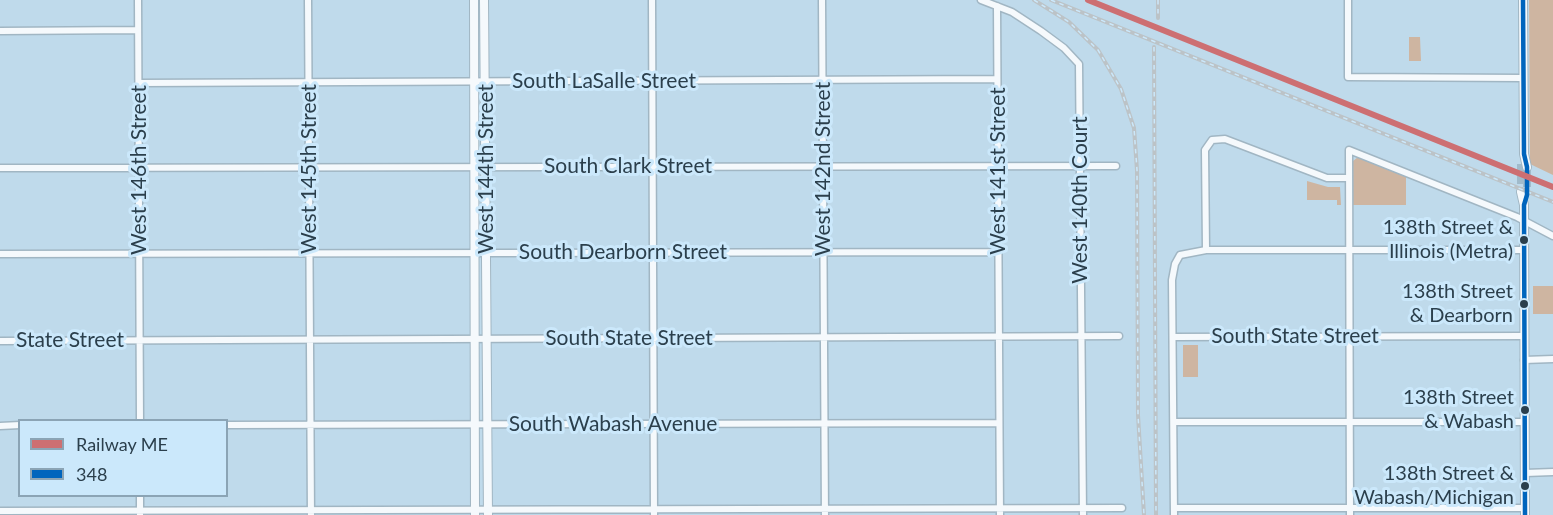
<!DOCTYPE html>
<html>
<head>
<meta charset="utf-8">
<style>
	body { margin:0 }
	#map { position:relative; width:1553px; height:515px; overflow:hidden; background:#bfdaeb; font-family:Lato,sans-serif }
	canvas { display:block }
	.legend { position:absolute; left:18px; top:419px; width:210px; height:78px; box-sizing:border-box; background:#cbe8fb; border:2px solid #8ba4b5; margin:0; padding:8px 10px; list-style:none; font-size:18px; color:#2b3f4c }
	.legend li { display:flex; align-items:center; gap:12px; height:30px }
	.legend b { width:30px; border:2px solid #8ba4b5 }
</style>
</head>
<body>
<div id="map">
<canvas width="1553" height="515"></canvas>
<ul class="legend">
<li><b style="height:8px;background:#cd6f72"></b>Railway ME</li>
<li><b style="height:8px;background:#0065bd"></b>348</li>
</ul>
</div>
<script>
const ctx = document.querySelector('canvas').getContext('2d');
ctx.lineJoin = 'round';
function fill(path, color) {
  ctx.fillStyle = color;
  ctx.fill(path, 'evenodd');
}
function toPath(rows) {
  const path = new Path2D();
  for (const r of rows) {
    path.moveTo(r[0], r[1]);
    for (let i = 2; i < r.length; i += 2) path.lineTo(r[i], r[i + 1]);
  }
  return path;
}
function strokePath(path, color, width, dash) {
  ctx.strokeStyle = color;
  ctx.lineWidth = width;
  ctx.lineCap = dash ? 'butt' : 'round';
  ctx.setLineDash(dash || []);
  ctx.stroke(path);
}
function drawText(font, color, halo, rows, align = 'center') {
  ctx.font = font + ' Lato,sans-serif';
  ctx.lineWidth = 6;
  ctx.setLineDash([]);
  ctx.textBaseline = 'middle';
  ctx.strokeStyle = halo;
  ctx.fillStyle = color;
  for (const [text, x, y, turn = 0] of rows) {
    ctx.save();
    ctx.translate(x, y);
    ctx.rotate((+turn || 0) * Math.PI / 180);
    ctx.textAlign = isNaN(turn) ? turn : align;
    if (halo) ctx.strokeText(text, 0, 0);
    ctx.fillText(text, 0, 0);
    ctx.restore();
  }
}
const green = toPath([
	[1529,0,1553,0,1553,175,1530,164],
	[1409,37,1420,37,1421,61,1409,61],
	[1358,157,1406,177,1406,205,1353,205,1353,161],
	[1307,181,1328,187,1340,187,1341,205,1337,205,1337,200,1307,200],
	[1533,286,1553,286,1553,314,1533,314],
	[1183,345,1198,345,1198,377,1183,377]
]);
const tertiaryTunnel = toPath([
	[1521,164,1521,192],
	[1527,167,1527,195]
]);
const minor = toPath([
	[138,0,140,420],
	[308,0,311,515],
	[652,0,654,515],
	[822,0,825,515],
	[981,0,1012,12,1041,31,1064,48,1079,64,1083,515],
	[1348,0,1348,77,1523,78],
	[997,6,1000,515],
	[0,31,138,30],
	[139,83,997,79],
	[0,168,1116,166],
	[1206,250,1205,150,1212,140,1225,139,1327,178,1349,178],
	[0,254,998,252],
	[1173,337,1524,336],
	[0,341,1119,336],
	[1524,360,1553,359],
	[1174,422,1524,422],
	[226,425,999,423],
	[0,426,20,425],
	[1525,473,1553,472],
	[140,496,140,515],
	[1174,508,1524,508],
	[0,511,1122,508],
	[1174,515,1172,280,1175,264,1180,255,1206,250,1524,250],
	[1350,515,1349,150,1517,217,1553,236]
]);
const tertiary = toPath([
	[474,0,475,515],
	[484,0,488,515],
	[1523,0,1524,154,1527,167],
	[1521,192,1524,205,1525,515]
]);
const rail = toPath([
	[1034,0,1069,22,1098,50,1121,89,1134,128,1137,170,1138,415,1144,515],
	[1051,0,1553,202],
	[1158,0,1158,18],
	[1154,47,1156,515]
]);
const bus1 = toPath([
	[1523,0,1524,154,1527,167,1527,195,1524,205,1525,515]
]);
const rail1 = toPath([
	[1088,0,1553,187]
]);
const markers = [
	[1524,240,5,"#2b3f4c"],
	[1524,304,5,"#2b3f4c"],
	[1525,410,5,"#2b3f4c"],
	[1525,486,5,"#2b3f4c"]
];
const busNames = [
	["138th Street &",1513,228],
	["Illinois (Metra)",1513,252],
	["138th Street",1513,292],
	["& Dearborn",1513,316],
	["138th Street",1514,398],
	["& Wabash",1514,422],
	["138th Street &",1514,474],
	["Wabash/Michigan",1514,498]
];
const streetNames = [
	["South LaSalle Street",604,81],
	["South Clark Street",628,166],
	["West 145th Street",309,169,-90],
	["West 144th Street",486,169,-90],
	["West 142nd Street",823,169,-90],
	["West 146th Street",139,170,-90],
	["West 141st Street",998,171,-90],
	["West 140th Court",1080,200,-90],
	["South Dearborn Street",623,252],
	["South State Street",1295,336],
	["South State Street",629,338],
	["State Street",70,340],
	["South Wabash Avenue",613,424]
];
fill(green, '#ceb5a1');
strokePath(tertiaryTunnel, '#a1bbcb', 8, [8, 4]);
strokePath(minor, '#a1b6c3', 9);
strokePath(tertiary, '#a1b6c3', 10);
strokePath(minor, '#f5f9fc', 6);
strokePath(tertiary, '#f5f9fc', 8);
strokePath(rail, '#bcc3c7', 4);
strokePath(rail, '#cbe8fb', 1.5, [4.5]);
strokePath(bus1, '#0065bd', 4.5);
strokePath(rail1, '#cd6f72', 6);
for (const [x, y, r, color] of markers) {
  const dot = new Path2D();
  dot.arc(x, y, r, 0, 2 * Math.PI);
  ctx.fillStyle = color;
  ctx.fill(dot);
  strokePath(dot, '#cbe8fb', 2);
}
drawText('20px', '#2b3f4c', '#cbe8fb', busNames, 'right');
drawText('21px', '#2b3f4c', '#cbe8fb', streetNames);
</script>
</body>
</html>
